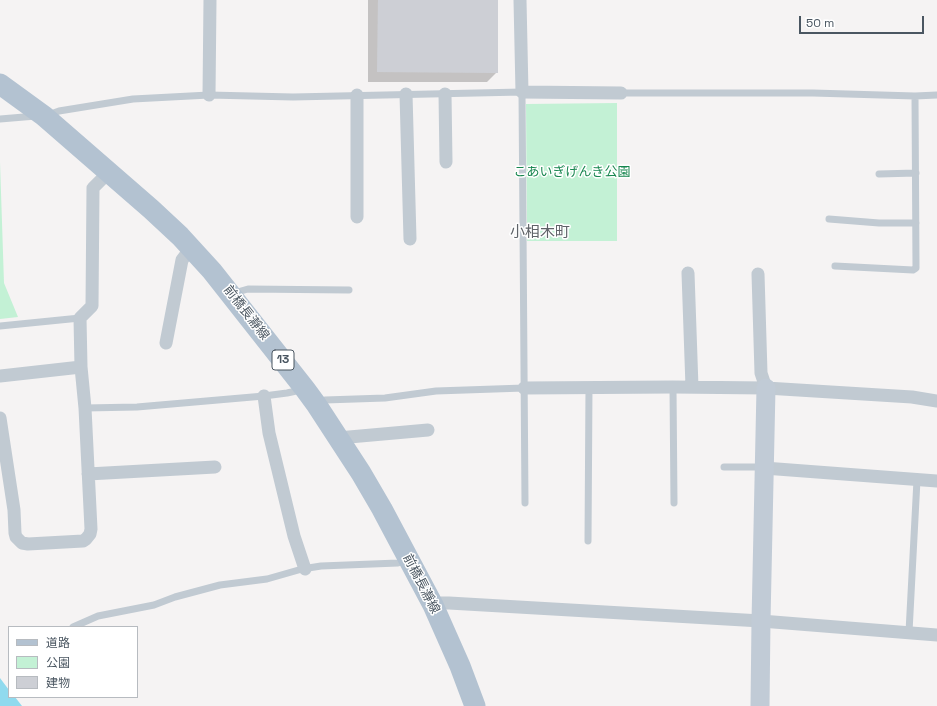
<!DOCTYPE html>
<html>
<head>
<meta charset="utf-8">
<style>
	body { margin:0 }
	#map { position:relative; width:937px; height:706px; overflow:hidden; background:#f5f3f3; font-family:"Space Grotesk","Noto Sans JP",sans-serif }
	canvas { display:block }
	.legend { position:absolute; left:8px; top:626px; width:130px; height:72px; box-sizing:border-box; background:#fff; border:1px solid #b7bbc0; margin:0; padding:5px 7px; list-style:none; font-size:12px; color:#4a5661 }
	.legend li { display:flex; align-items:center; gap:8px; height:20px }
	.legend b { width:20px; border:1px solid #b7bbc0 }
	.scale { position:absolute; left:799px; top:16px; width:125px; height:18px; box-sizing:border-box; border:2px solid #4a5661; border-top:0; padding-left:5px; font-size:12px; line-height:14px; white-space:nowrap; color:#4a5661; -webkit-text-stroke:3px #fff; paint-order:stroke }
</style>
</head>
<body>
<div id="map">
<canvas width="937" height="706"></canvas>
<ul class="legend">
<li><b style="height:5px;background:#b3c2d1"></b>道路</li>
<li><b style="height:11px;background:#c3f1d5"></b>公園</li>
<li><b style="height:11px;background:#cdcfd5"></b>建物</li>
</ul>
<div class="scale">50 m</div>
</div>
<script>
const ctx = document.querySelector('canvas').getContext('2d');
ctx.lineJoin = 'round';
function fill(path, color) {
  ctx.fillStyle = color;
  ctx.fill(path, 'evenodd');
}
function toPath(rows) {
  const path = new Path2D();
  for (const r of rows) {
    path.moveTo(r[0], r[1]);
    for (let i = 2; i < r.length; i += 2) path.lineTo(r[i], r[i + 1]);
  }
  return path;
}
function strokePath(path, color, width, dash) {
  ctx.strokeStyle = color;
  ctx.lineWidth = width;
  ctx.lineCap = dash ? 'butt' : 'round';
  ctx.setLineDash(dash || []);
  ctx.stroke(path);
}
function drawText(font, color, halo, rows, align = 'center') {
  ctx.font = font + ' "Space Grotesk","Noto Sans JP",sans-serif';
  ctx.lineWidth = 3;
  ctx.setLineDash([]);
  ctx.textBaseline = 'middle';
  ctx.strokeStyle = halo;
  ctx.fillStyle = color;
  for (const [text, x, y, turn = 0] of rows) {
    ctx.save();
    ctx.translate(x, y);
    ctx.rotate((+turn || 0) * Math.PI / 180);
    ctx.textAlign = isNaN(turn) ? turn : align;
    if (halo) ctx.strokeText(text, 0, 0);
    ctx.fillText(text, 0, 0);
    ctx.restore();
  }
}
const green = toPath([
	[617,103,617,241,527,241,526,104],
	[0,162,4,283,18,317,0,319]
]);
const water = toPath([
	[0,678,9,690,9,697,15,697,22,706,0,706]
]);
const shadow = toPath([
	[368,0,497,0,497,72,487,82,368,82]
]);
const building = toPath([
	[378,0,498,0,498,73,377,72]
]);
const lane = toPath([
	[621,93,813,93,915,96,937,95],
	[48,115,59,111,133,99,209,95,293,97,522,92,525,503],
	[0,119,36,116],
	[879,174,916,173],
	[829,219,879,223,916,223],
	[835,266,913,270,916,268,915,96],
	[234,296,241,291,248,289,349,290],
	[0,326,80,318],
	[673,387,674,503],
	[317,403,325,400,385,398,436,391,524,388],
	[85,408,137,407,264,396,287,393,301,390],
	[724,467,763,467],
	[588,541,589,387],
	[73,627,98,616,154,605,175,597,220,585,267,579,302,569,321,566,398,563,408,560],
	[909,632,917,480]
]);
const street = toPath([
	[520,0,522,92,621,93],
	[406,94,410,239],
	[445,94,446,162],
	[209,95,210,0],
	[357,95,357,217],
	[688,273,692,387],
	[758,274,761,373,766,388],
	[166,343,182,260,191,248],
	[0,376,81,367],
	[524,388,673,387,766,388,912,397,937,401],
	[264,396,269,433,294,536,305,569],
	[0,418,14,510,15,533,16,537,22,543,28,544,83,541,86,539,90,534,91,529,85,408,81,367,80,318,92,306,93,188,109,172],
	[338,438,428,430],
	[764,468,937,481],
	[88,474,215,467],
	[433,605,441,603,449,603,761,621,937,635]
]);
const secondary = toPath([
	[760,706,761,621,766,388]
]);
const primary = toPath([
	[0,84,44,116,151,209,180,236,212,271,305,389,316,404,361,473,382,509,433,605,460,666,475,706]
]);
const shields = [
	[283,360,22]
];
const shieldNames = [
	["13",283,360]
];
const parkNames = [
	["こあいぎげんき公園",572,172]
];
const streetNames = [
	["前橋長瀞線",246,313,52],
	["前橋長瀞線",421,584,63]
];
const quarterNames = [
	["小相木町",540,233]
];
fill(green, '#c3f1d5');
fill(water, '#90daee');
fill(shadow, '#0003');
fill(building, '#cdcfd5');
strokePath(lane, '#c1cad2', 7);
strokePath(street, '#c1cad2', 13);
strokePath(secondary, '#c1cbd6', 19);
strokePath(primary, '#b3c2d1', 21);
for (const [x, y, w] of shields) {
  const box = new Path2D();
  box.roundRect(x - w / 2, y - 10, w, 20, 3);
  ctx.fillStyle = '#fff';
  ctx.fill(box);
  strokePath(box, '#4a5661', 1);
}
drawText('bold 12px', '#4a5661', null, shieldNames);
drawText('13px', '#17864f', '#fff', parkNames);
drawText('13px', '#4a5661', '#fff', streetNames);
drawText('15px', '#5f6368', '#fff', quarterNames);
</script>
</body>
</html>
